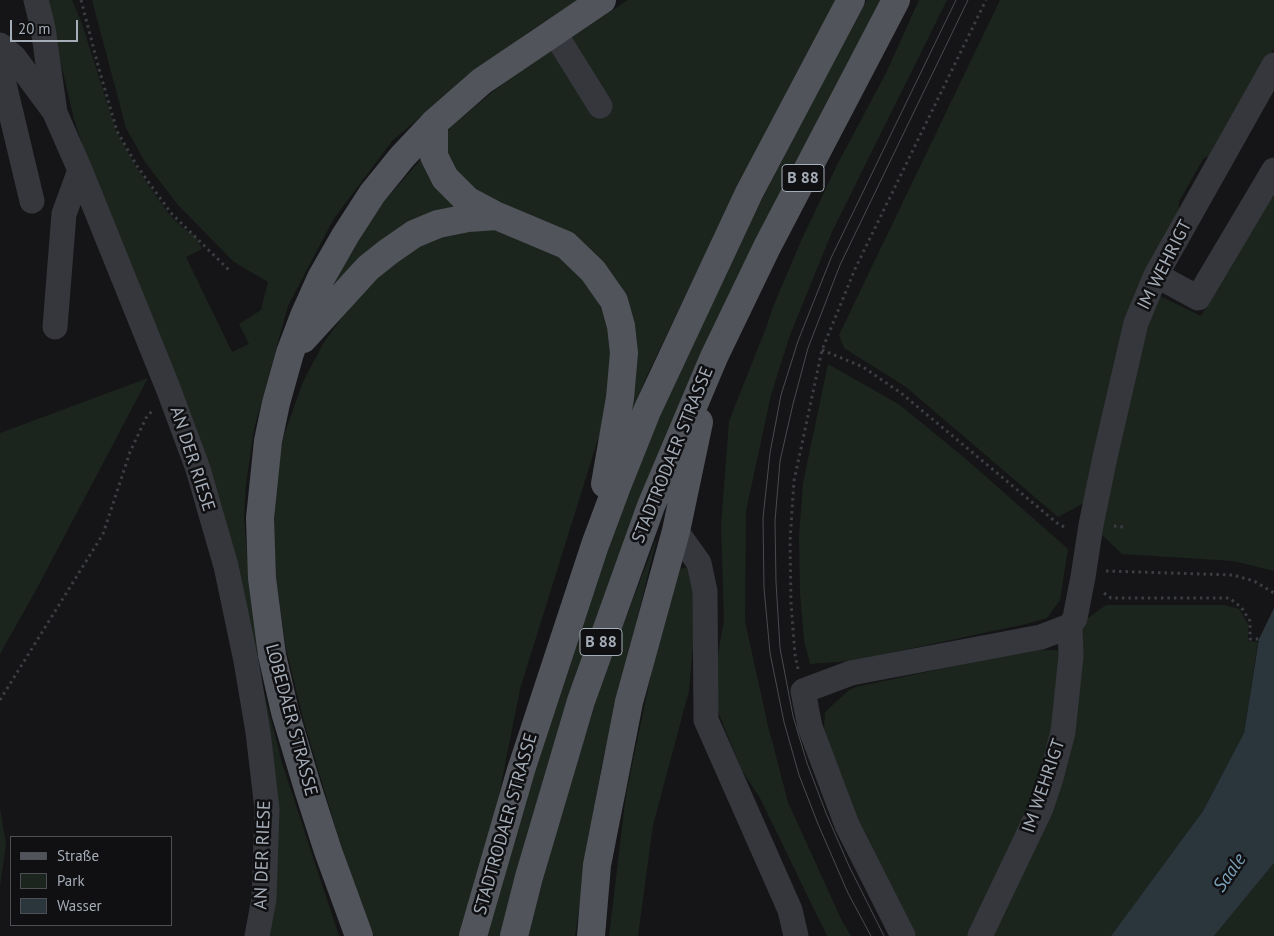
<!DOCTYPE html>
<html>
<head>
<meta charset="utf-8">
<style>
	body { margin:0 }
	#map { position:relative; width:1274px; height:936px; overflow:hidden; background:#151517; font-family:"PT Sans",sans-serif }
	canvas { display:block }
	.legend { position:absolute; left:10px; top:836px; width:162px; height:90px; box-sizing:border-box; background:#101012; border:1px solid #4c4f54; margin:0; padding:6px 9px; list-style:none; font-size:15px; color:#a5adb8 }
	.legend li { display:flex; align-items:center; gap:10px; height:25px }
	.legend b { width:25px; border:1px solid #4c4f54 }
	.scale { position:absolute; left:10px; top:20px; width:68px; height:22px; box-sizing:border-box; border:2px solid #a5adb8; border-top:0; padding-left:6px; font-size:15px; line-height:18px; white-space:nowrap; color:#a5adb8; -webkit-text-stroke:4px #101012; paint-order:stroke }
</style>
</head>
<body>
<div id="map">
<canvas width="1274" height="936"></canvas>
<ul class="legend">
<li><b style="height:6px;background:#51545b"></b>Straße</li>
<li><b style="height:14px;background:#1c251d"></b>Park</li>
<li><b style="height:14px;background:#2a353c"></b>Wasser</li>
</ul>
<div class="scale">20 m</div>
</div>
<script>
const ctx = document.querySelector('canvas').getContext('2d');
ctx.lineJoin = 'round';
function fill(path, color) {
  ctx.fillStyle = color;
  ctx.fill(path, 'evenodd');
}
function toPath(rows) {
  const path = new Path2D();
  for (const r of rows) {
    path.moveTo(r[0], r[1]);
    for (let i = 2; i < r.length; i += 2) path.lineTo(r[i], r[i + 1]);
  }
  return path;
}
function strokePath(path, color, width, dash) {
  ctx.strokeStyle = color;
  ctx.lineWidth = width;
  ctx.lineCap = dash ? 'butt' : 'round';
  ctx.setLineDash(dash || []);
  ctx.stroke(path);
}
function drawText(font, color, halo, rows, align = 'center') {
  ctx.font = font + ' "PT Sans",sans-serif';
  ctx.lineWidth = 5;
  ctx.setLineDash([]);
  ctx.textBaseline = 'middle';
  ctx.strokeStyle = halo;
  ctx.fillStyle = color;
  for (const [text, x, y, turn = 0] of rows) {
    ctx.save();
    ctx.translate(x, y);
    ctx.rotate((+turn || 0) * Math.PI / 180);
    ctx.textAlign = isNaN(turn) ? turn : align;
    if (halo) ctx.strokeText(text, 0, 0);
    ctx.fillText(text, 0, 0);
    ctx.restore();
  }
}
const green = toPath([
	[46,0,72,0,82,24,116,131,136,167,168,213,182,227,196,237,202,249,186,257,232,352,249,344,239,324,261,310,268,282,234,262,178,205,145,162,126,128,92,0,579,0,536,27,472,73,392,141,333,220,288,306,254,429,246,485,244,518,247,554,259,648,253,650,89,166,74,119],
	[628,0,837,0,760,145,690,286,646,378,622,437,623,306,448,168,446,134,451,126,511,77],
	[867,0,881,0,833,91,748,257,633,520,603,599,572,690,501,936,487,936,530,784,561,686,620,515,642,457,672,388,735,252,820,86],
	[919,0,947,0,832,232,790,335,771,395,746,511,745,621,768,726,788,802,842,921,851,936,827,936,760,798,741,769,711,694,724,620,721,525,729,421,766,328,773,307,801,241,837,165,886,73],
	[1000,0,1274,0,1274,48,1213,154,1203,159,1179,202,1179,215,1084,503,1058,517,906,387,844,348,839,335],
	[422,158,463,206,324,304,334,282,356,245,380,206],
	[1274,190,1274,571,1233,561,1122,554,1101,534,1141,330,1158,295,1201,316],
	[490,228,529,237,569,263,595,294,606,320,613,359,603,423,520,689,497,805,460,936,374,936,357,894,340,843,304,722,286,649,276,578,273,519,278,463,284,435,303,382,324,342,353,302,401,255,443,233],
	[828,364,900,405,967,460,1068,549,1060,600,1047,618,1026,624,852,661,810,664,804,640,800,593,799,537,803,483],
	[148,378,36,590,0,654,0,433],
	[657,537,601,768,575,936,528,936,557,827,604,674],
	[688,567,697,597,689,691,653,825,638,936,609,936,626,794,653,665,680,569],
	[1106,605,1225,605,1239,609,1248,624,1248,641,1258,642,1244,733,1203,811,1111,936,990,936,1071,730,1084,621],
	[1034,649,1066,651,1056,735,1034,801,970,936,915,936,854,823,824,729,825,712,849,690,856,687],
	[259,673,282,763,339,936,265,936],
	[0,809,6,844,0,886],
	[1274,863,1274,936,1214,936]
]);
const water = toPath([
	[1274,608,1274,863,1214,936,1111,936,1203,811,1244,733,1259,639]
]);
const path = toPath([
	[81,0,99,69,117,131,137,166,171,213,231,272],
	[822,350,863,367,901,393,1057,523,1066,528],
	[1114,526,1123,527],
	[1106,571,1233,575,1254,581,1274,593],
	[1104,593,1111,598,1229,598,1241,607,1250,621,1250,639,1259,639],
	[798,669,795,655,791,603,790,541,794,481,822,350,855,269,986,0],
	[0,700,103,534,130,452,146,418,152,411]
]);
const minor = toPath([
	[36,0,43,28,55,113,80,170,168,388,198,469,226,566,246,661,258,732,267,809,264,899,257,936],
	[554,32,600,106],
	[0,45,14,57,54,111],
	[0,67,32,201],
	[1156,275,1198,298,1274,170],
	[55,327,64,214,80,170],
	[676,531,699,563,705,591,706,720,790,910,796,936],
	[903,936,847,825,810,727,803,691,851,673,1041,637,1070,626,1075,618,1083,577,1091,525,1105,457,1136,323,1156,275,1274,65],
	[980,936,1041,808,1051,778,1063,732,1071,656,1070,626]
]);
const major = toPath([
	[434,123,434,156,445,178,467,200,497,216],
	[303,339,368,268,388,252,414,234,438,224,468,218,497,216,566,245,593,271,614,301,621,326,624,353,620,398,605,484],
	[359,936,328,851,308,789,285,712,272,655,262,578,260,518,268,441,276,403,290,353,304,316,321,278,345,236,372,194,402,157,434,123,482,81,602,0],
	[473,936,521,770,595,545,617,486,647,411,749,193,851,0],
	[514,936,529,877,581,701,651,506,714,357,767,247,896,0],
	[591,936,597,865,629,702,676,531,699,422]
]);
const tram = toPath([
	[871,936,848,893,818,824,799,775,784,722,770,653,764,588,763,518,770,453,781,395,798,341,831,258,956,0],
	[884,936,849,866,826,813,807,763,793,716,780,648,776,582,775,521,780,461,793,404,808,348,840,265,968,0]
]);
const shields = [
	[803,178,42],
	[601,642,42]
];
const shieldNames = [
	["B 88",803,178],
	["B 88",601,642]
];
const streetNames = [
	["IM WEHRIGT",1165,265,-63],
	["STADTRODAER STRASSE",673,455,-68],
	["AN DER RIESE",192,459,72],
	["LOBEDAER STRASSE",291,720,75],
	["IM WEHRIGT",1044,786,-71],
	["STADTRODAER STRASSE",506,824,-74],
	["AN DER RIESE",263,855,-88]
];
const waterNames = [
	["Saale",1230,873,-55]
];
fill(green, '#1c251d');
fill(water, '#2a353c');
strokePath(path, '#3b3e43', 3, [2.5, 4]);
strokePath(minor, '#35373c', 25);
strokePath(major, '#51545b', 28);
strokePath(tram, '#484b51', 1);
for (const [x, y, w] of shields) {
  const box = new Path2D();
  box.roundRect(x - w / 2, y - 13.5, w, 27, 4);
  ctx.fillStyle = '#101012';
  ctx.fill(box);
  strokePath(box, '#a5adb8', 1);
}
drawText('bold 16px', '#a5adb8', null, shieldNames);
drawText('18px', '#a5adb8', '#101012', streetNames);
drawText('italic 19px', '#799fb6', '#101012', waterNames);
</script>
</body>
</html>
